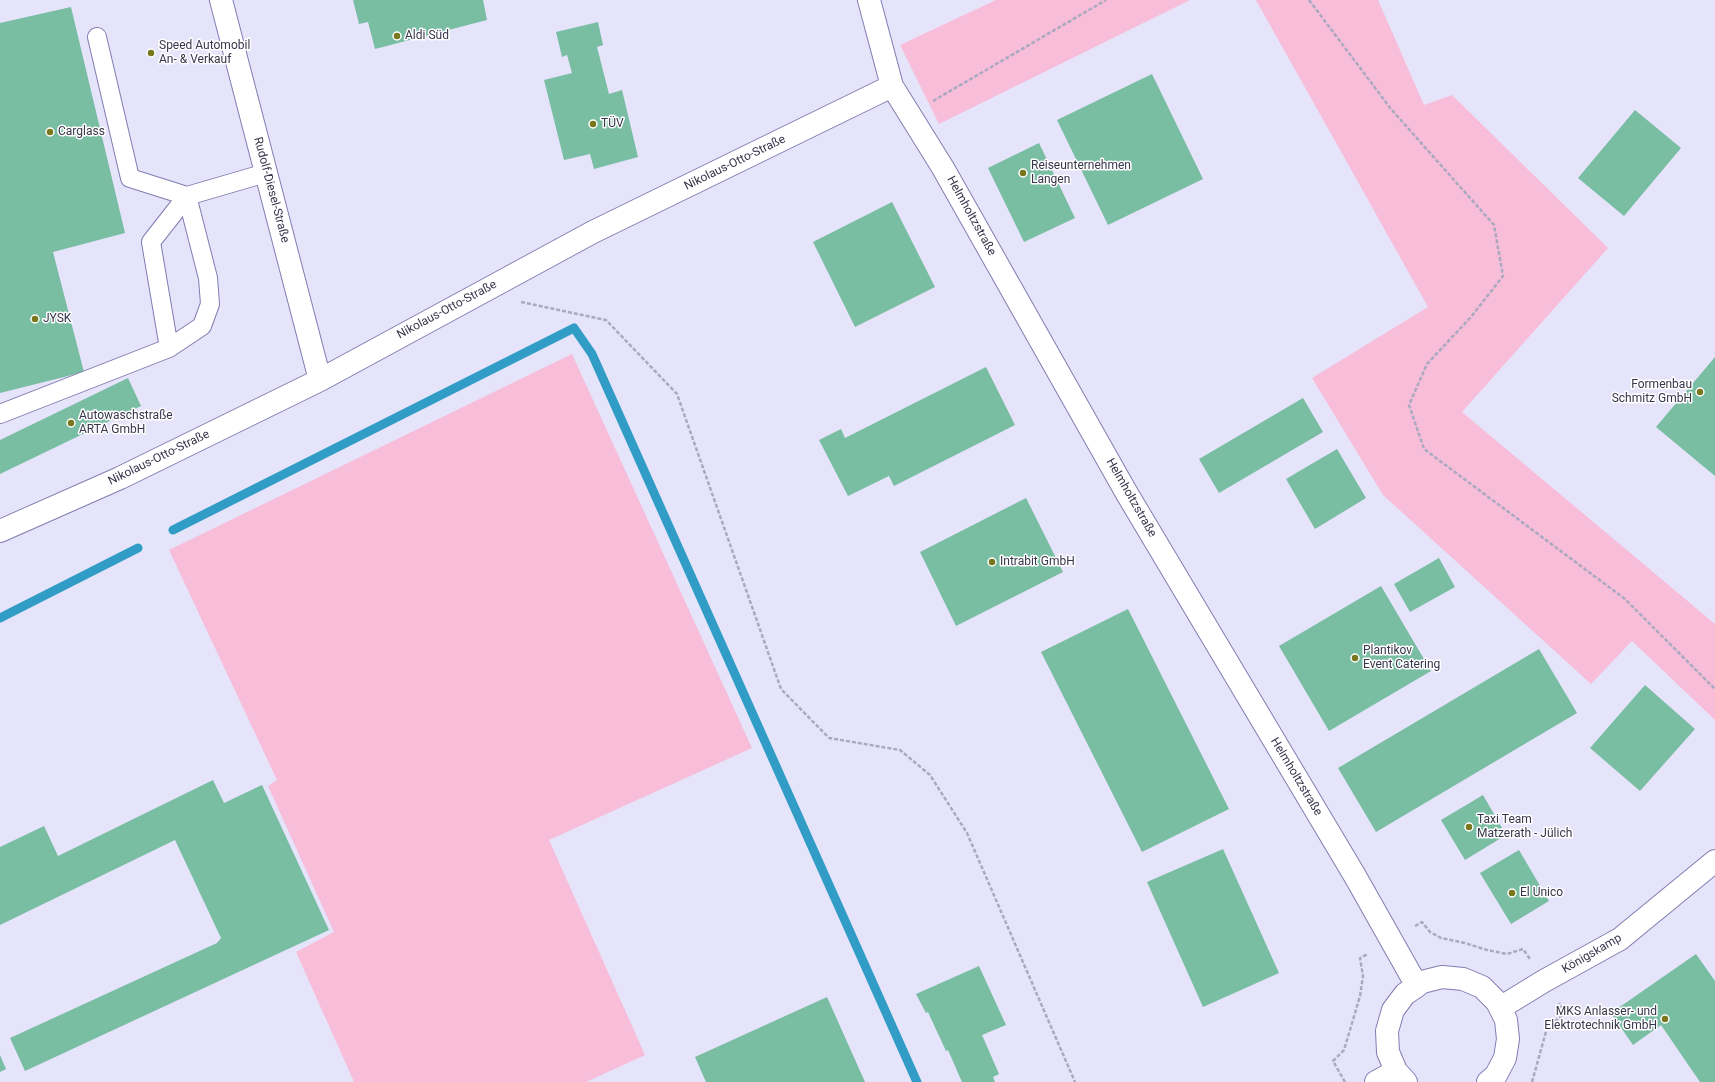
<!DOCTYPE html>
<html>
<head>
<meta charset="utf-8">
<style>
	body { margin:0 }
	canvas { display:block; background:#e5e4fb }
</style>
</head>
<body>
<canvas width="1715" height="1082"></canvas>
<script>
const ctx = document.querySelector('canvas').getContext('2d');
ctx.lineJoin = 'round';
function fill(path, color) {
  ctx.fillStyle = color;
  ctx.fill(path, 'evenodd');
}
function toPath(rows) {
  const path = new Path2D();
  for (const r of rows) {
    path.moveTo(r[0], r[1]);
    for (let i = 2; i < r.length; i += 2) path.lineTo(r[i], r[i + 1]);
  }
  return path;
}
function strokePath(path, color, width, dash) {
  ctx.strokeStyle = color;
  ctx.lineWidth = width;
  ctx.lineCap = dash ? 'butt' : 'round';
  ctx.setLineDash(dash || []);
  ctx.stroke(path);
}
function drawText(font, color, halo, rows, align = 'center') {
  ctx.font = font + ' Roboto,sans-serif';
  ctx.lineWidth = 3;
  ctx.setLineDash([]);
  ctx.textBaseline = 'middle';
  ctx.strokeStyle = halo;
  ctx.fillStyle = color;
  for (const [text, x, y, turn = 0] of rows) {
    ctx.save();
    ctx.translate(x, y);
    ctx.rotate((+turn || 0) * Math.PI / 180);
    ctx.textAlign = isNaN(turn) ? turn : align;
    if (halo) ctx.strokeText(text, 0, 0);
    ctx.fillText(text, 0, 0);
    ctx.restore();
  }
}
const green = toPath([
	[996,0,1190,0,939,124,900,45],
	[1256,0,1378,0,1424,105,1452,95,1608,248,1462,412,1715,624,1715,720,1632,641,1591,684,1383,495,1312,378,1428,307],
	[572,354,752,748,549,840,645,1055,586,1082,354,1082,296,952,334,932,268,786,277,780,169,550]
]);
const stream = toPath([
	[173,530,574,328,592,354,917,1082],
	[0,618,138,548]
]);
const building = toPath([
	[353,0,483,0,487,20,375,49,368,22,359,24],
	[71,7,125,233,53,252,84,372,0,393,0,23],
	[598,22,603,45,597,47,609,94,622,90,638,157,594,169,590,154,564,160,544,80,572,73,567,55,562,57,556,32],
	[1152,74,1203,179,1108,225,1057,120],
	[1635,110,1681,148,1624,216,1578,178],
	[1039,143,1075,218,1024,242,988,168],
	[892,202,935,287,855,327,813,242],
	[1715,357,1715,476,1656,427],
	[986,367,1015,425,894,486,889,476,848,496,819,440,841,429,845,438],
	[128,378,141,406,0,474,0,440],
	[1303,398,1323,432,1219,493,1199,459],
	[1337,449,1366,498,1315,529,1286,479],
	[1026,498,1063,572,956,626,920,552],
	[1439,558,1455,587,1410,612,1394,584],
	[1381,586,1431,671,1329,731,1279,646],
	[1128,609,1229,809,1142,852,1041,652],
	[1539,649,1577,713,1376,832,1338,768],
	[1645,685,1695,729,1640,791,1590,748],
	[213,780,224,803,262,785,329,930,25,1071,10,1038,217,943,221,938,175,840,0,925,0,847,44,826,58,856],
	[1483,795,1506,835,1465,860,1441,820],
	[1223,849,1279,973,1203,1007,1147,882],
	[1519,850,1549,901,1511,924,1480,873],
	[1696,954,1715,981,1715,1082,1700,1082,1661,1025,1633,1045,1611,1013],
	[979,966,1006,1025,982,1035,999,1074,993,1077,995,1082,962,1082,948,1050,946,1051,928,1012,926,1013,916,994],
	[827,997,865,1082,706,1082,695,1057],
	[0,1055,6,1069,0,1072]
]);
const path = toPath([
	[1309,0,1391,109,1494,225,1503,276,1471,317,1427,364,1409,405,1424,449,1625,599,1715,689],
	[933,101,1106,0],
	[521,302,606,320,677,394,781,689,829,738,900,750,930,775,967,833,1075,1082],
	[1415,926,1422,922,1430,932,1441,938,1465,943,1487,950,1507,954,1523,949,1530,959],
	[1345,1082,1333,1061,1344,1050,1360,996,1363,976,1360,958,1368,954],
	[1532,1082,1547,1028,1565,1013,1559,1003]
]);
const service = toPath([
	[169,348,151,242,187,196,266,173],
	[0,414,169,348,202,326,210,304,208,278,187,196,130,178,97,37]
]);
const minor = toPath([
	[221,0,320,380],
	[869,0,892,86,943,168,1126,492,1355,876,1417,986],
	[0,531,120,478,320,380,593,232,892,86],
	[1500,1008,1544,981,1620,939,1715,861],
	[1376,1082,1396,1071],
	[1406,1082,1396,1071,1388,1052,1387,1031,1393,1010,1405,994,1417,986,1422,982,1442,977,1463,979,1482,987,1497,1002,1506,1020,1508,1039,1505,1058,1496,1075,1488,1082]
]);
const markers = [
	[397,36,4,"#78771e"],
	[151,53,4,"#78771e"],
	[593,124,4,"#78771e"],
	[50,132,4,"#78771e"],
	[1023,173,4,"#78771e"],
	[35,319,4,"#78771e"],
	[1700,392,4,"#78771e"],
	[71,423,4,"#78771e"],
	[992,562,4,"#78771e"],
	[1355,658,4,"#78771e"],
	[1469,827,4,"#78771e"],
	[1512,893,4,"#78771e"],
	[1665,1019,4,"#78771e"]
];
const poiNames = [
	["Aldi Süd",405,36],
	["Speed Automobil",159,46],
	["An- & Verkauf",159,60],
	["TÜV",601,124],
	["Carglass",58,132],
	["Reiseunternehmen",1031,166],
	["Langen",1031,180],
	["JYSK",43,319],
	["Formenbau",1692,385,"right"],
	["Schmitz GmbH",1692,399,"right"],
	["Autowaschstraße",79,416],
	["ARTA GmbH",79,430],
	["Intrabit GmbH",1000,562],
	["Plantikov",1363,651],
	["Event Catering",1363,665],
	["Taxi Team",1477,820],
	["Matzerath - Jülich",1477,834],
	["El Unico",1520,893],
	["MKS Anlasser- und",1657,1012,"right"],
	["Elektrotechnik GmbH",1657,1026,"right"]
];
const streetNames = [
	["Nikolaus-Otto-Straße",735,163,-26],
	["Rudolf-Diesel-Straße",271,190,75],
	["Helmholtzstraße",971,216,61],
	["Nikolaus-Otto-Straße",447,310,-28],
	["Nikolaus-Otto-Straße",159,458,-26],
	["Helmholtzstraße",1131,498,60],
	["Helmholtzstraße",1296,777,59],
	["Königskamp",1592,954,-30]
];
fill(green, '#f7bdd9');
strokePath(stream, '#319dc7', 9);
fill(building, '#79bda3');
strokePath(service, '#827cb1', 20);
strokePath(minor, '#827cb1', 24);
strokePath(path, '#aba9c0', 2.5, [4, 2]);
strokePath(service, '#fff', 18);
strokePath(minor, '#fff', 22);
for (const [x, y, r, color] of markers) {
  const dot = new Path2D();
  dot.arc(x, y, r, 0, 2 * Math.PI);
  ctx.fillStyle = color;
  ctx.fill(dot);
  strokePath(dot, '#fff', 1.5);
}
drawText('12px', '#37354b', '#fff', poiNames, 'left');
drawText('12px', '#37354b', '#fff', streetNames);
</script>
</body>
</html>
